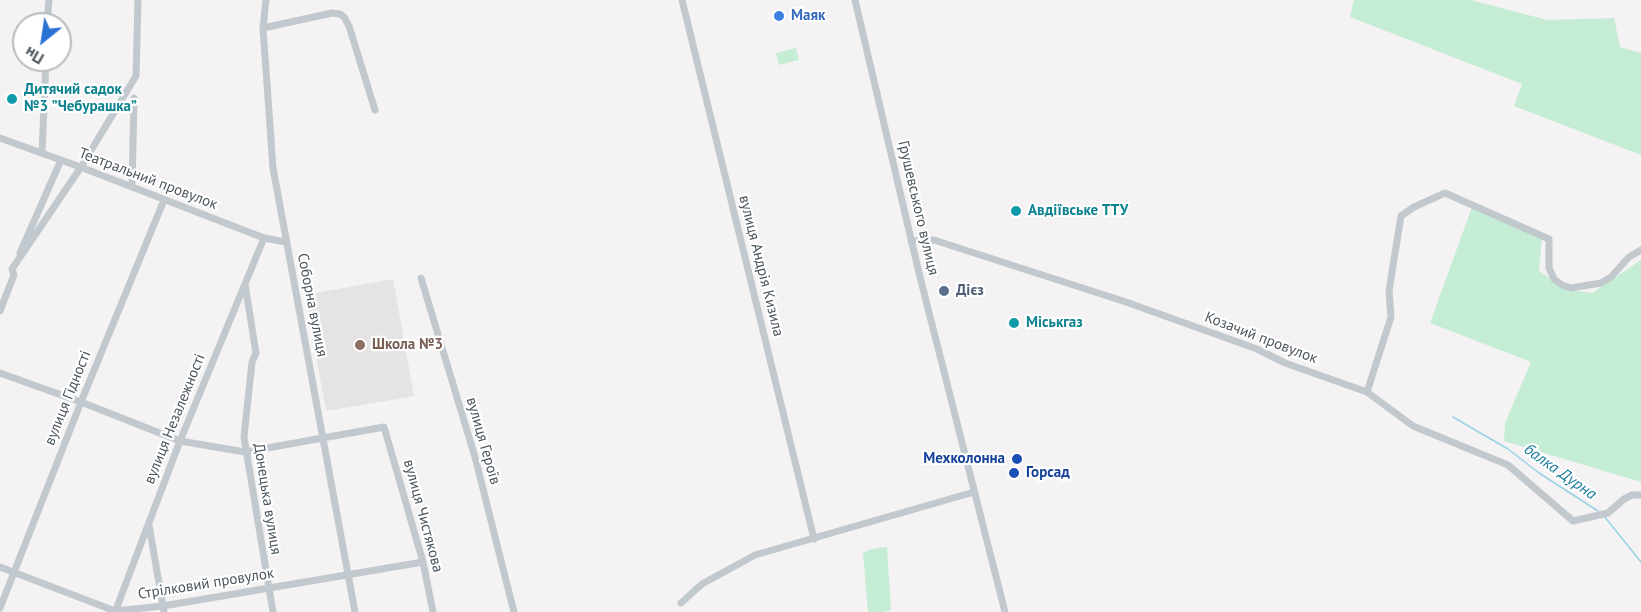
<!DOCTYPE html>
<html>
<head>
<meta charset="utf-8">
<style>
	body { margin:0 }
	#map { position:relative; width:1641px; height:612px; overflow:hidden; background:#f4f2f2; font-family:"PT Sans",sans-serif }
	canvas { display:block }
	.north { position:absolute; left:12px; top:12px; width:60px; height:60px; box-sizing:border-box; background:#fff; border:2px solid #b7bbbf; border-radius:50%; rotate:210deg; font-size:16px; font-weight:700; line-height:24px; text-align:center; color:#4b555e }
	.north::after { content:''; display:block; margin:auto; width:21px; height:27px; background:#2a71d6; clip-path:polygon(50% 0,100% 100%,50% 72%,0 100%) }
</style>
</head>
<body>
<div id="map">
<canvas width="1641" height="612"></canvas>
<div class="north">Пн</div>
</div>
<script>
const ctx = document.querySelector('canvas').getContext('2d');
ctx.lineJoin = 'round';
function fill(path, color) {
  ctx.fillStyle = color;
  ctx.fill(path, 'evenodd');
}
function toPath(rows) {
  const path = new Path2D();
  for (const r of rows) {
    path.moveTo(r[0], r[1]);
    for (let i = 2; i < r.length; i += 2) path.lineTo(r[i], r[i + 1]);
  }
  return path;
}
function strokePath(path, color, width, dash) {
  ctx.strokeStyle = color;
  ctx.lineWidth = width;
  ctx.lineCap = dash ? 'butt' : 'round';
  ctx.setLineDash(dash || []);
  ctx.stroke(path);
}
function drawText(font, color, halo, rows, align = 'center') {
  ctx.font = font + ' "PT Sans",sans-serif';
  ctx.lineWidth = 4.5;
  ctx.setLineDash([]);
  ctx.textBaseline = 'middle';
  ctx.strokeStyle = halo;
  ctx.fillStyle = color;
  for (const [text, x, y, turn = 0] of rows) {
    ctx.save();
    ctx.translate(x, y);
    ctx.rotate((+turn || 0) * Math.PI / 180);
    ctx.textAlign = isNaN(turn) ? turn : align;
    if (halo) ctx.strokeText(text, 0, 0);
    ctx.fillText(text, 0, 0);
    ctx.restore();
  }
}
const education = toPath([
	[393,279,414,396,326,411,305,295]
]);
const green = toPath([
	[1354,0,1471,0,1547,20,1614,18,1620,47,1641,53,1641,155,1514,106,1522,84,1350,17],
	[796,48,799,60,779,65,776,53],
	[1472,207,1542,239,1539,271,1565,289,1592,293,1641,260,1641,482,1504,441,1505,423,1531,362,1430,323],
	[887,547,891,610,883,612,868,612,863,553,871,549]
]);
const stream = toPath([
	[1453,417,1508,449,1539,473,1598,511],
	[1604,516,1641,562]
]);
const minor = toPath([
	[266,0,263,28,273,168,355,612],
	[682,0,814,539],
	[855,0,919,273,1005,612],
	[47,24,49,0],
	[263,28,332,13,340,14,344,17,349,26,375,110],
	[0,138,83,168,264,238,286,242],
	[42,153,46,60],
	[132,187,134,98],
	[911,241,934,240,1126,302,1257,349,1285,363,1367,392,1413,426,1508,465,1573,521,1608,513,1624,499,1632,495,1641,495],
	[20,253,61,160],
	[12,269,81,167,136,76,138,0],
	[421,278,475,457,514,612],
	[245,284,256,353,252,362,244,437,273,612],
	[0,311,14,275,12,269,14,266],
	[0,373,81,402,180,441,245,452,384,427,423,562,433,612],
	[1367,392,1391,317,1389,291,1401,216,1414,207,1445,193,1549,239,1549,268,1554,279,1562,285,1571,288,1601,283,1611,277,1629,257,1641,250],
	[149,525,164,612],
	[0,567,115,611,163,606,423,562],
	[681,603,702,584,755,555,974,492],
	[0,608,81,402,164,200],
	[115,612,180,441,264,238]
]);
const markers = [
	[779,16,6,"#3f7fe0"],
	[12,99,6,"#0f9aa8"],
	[1016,211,6,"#0f9aa8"],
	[944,291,6,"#5c6f8a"],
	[1014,323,6,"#0f9aa8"],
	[360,345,6,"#8d6e63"],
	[1017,459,6,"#1a4fb4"],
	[1014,473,6,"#1a4fb4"]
];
const shopNames = [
	["Маяк",791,16]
];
const cultureNames = [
	["Дитячий садок",24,90],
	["№3 ”Чебурашка”",24,107],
	["Авдіївське ТТУ",1028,211],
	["Міськгаз",1026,323]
];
const streetNames = [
	["Театральний провулок",148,179,21],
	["Грушевського вулиця",918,208,77],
	["вулиця Андрія Кизила",761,266,76],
	["Соборна вулиця",312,305,79],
	["Козачий провулок",1261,338,21],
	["вулиця Гідності",68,398,-68],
	["вулиця Незалежності",175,419,-68],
	["вулиця Героїв",483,441,74],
	["Донецька вулиця",267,499,81],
	["вулиця Чистякова",423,516,75],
	["Стрілковий провулок",206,584,-9]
];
const serviceNames = [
	["Дієз",956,291]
];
const educationNames = [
	["Школа №3",372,345]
];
const transitNames = [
	["Мехколонна",1005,459],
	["Горсад",1026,473,"left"]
];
const waterNames = [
	["балка Дурна",1560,472,35]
];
fill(education, '#e5e3e3');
fill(green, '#c5edd6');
strokePath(stream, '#97d3e5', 1.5);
strokePath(minor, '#c1c9cf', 7);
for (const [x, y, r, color] of markers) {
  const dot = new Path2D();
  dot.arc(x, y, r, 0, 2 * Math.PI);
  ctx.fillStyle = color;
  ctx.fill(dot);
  strokePath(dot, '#fff', 2);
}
drawText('bold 15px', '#366cbe', '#fff', shopNames, 'left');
drawText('bold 15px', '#0d838f', '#fff', cultureNames, 'left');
drawText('15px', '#4b555e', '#fff', streetNames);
drawText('bold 15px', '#4e5e75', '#fff', serviceNames, 'left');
drawText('bold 15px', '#785e54', '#fff', educationNames, 'left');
drawText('bold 15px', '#164399', '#fff', transitNames, 'right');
drawText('italic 16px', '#197d9c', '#fff', waterNames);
</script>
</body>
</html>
